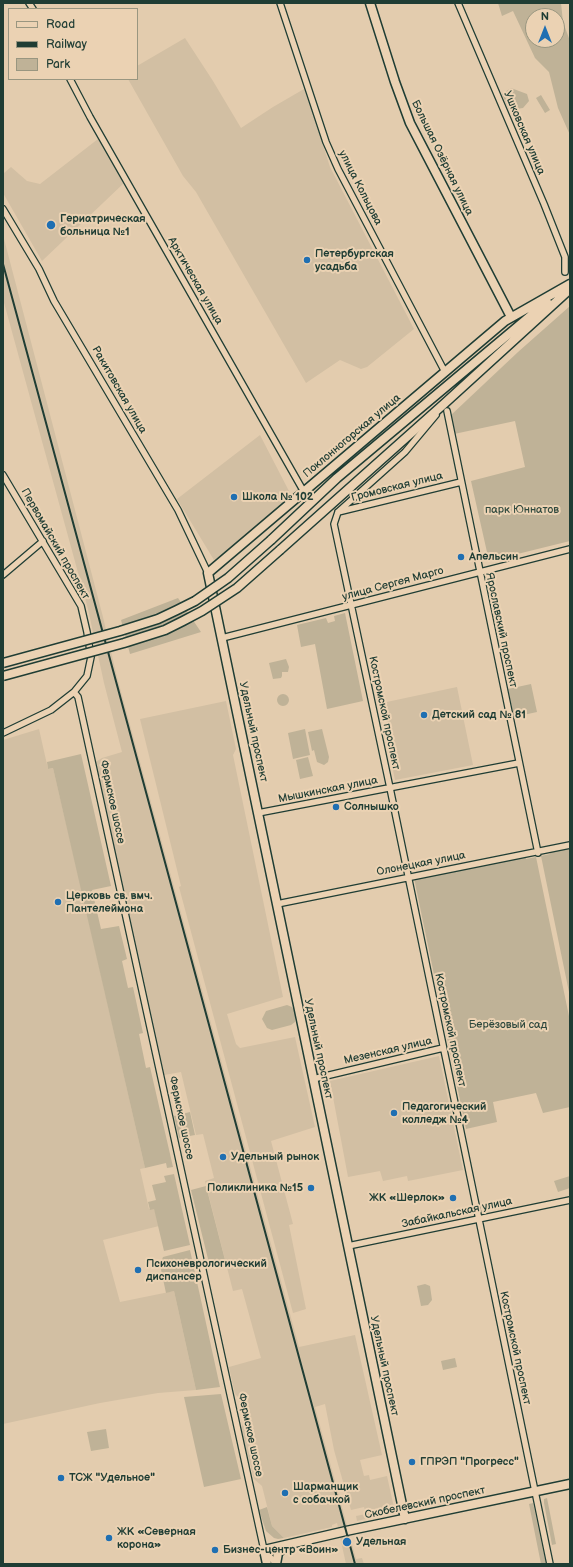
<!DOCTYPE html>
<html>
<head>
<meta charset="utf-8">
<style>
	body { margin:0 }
	#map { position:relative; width:573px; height:1567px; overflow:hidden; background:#e3ccae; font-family:"Balsamiq Sans",sans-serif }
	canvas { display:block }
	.frame { position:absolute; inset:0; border:4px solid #1f3d34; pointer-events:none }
	.legend { position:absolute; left:8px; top:8px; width:130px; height:72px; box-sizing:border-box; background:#ebd2b3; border:1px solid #999680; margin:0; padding:5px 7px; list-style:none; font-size:12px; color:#1f3d34 }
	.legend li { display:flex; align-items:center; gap:8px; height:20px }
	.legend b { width:20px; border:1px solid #999680 }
	.north { position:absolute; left:525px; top:8px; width:40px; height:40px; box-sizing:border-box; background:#ebd2b3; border:1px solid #999680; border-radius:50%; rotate:0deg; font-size:11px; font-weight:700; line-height:16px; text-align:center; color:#1f3d34 }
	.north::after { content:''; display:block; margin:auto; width:14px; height:18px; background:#1f6fb2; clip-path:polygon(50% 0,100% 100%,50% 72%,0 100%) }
</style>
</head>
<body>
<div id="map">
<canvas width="573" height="1567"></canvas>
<div class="frame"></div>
<ul class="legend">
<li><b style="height:5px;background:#ebd2b3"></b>Road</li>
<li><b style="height:5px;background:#1f3d34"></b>Railway</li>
<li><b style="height:11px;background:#bfb297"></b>Park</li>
</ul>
<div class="north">N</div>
</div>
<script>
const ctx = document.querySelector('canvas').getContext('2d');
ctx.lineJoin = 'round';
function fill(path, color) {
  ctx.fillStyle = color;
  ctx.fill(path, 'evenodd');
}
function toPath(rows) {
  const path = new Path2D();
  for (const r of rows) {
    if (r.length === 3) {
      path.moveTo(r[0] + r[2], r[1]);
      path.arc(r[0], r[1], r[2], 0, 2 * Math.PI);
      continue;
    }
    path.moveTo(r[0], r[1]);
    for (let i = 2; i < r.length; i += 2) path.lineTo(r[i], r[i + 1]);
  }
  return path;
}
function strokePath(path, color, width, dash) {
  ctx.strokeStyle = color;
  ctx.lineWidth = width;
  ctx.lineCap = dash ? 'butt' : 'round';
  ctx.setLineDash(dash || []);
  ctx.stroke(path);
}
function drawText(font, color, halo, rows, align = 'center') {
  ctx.font = font + ' "Balsamiq Sans",sans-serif';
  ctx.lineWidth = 4;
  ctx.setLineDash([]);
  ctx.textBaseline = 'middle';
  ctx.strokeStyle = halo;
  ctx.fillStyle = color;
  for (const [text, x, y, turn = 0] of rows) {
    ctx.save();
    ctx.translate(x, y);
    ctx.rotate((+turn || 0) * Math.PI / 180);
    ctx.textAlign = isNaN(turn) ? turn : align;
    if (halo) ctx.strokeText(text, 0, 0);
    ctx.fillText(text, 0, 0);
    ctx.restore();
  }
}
const built = toPath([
	[185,38,213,81,241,128,273,107,304,89,306,91,330,167,414,329,367,367,361,369,340,360,306,383,196,192,183,176,128,79,137,79,137,66],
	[98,139,124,183,42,261,3,193,3,174,11,167,27,181,40,184],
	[3,235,103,617,117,677,299,1347,355,1335,382,1455,360,1460,364,1476,369,1475,370,1480,387,1476,395,1512,357,1521,356,1516,366,1514,364,1507,351,1510,334,1450,325,1404,315,1407,356,1559,362,1558,364,1564,346,1564,337,1523,332,1525,332,1527,284,1538,272,1526,262,1486,254,1479,241,1430,244,1419,239,1398,235,1394,229,1367,261,1358,242,1289,233,1291,205,1181,214,1178,203,1134,196,1135,181,1072,164,1075,94,763,102,758,122,752,104,683,88,609,3,299],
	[260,435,291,495,218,560,217,558,214,560,177,499],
	[457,687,473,765,395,780,390,756,390,743,382,703],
	[226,701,236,749,233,755,283,997,227,1014,236,1044,240,1048,295,1037,315,1127,271,1141,293,1224,289,1225,306,1309,293,1313,179,887,181,886,140,719],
	[39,729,48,769,53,768,78,874,145,1168,140,1169,149,1209,154,1208,159,1226,103,1240,120,1302,174,1291,196,1390,158,1393,100,1403,3,1424,3,740],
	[439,1056,463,1170,408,1181,407,1176,383,1181,380,1171,348,1177,330,1081]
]);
const green = toPath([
	[498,3,561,3,563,22,570,41,570,135,558,108,549,72,535,58,513,11,502,16],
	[533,16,557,16,557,40,533,40],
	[511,88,527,94,529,101,523,108,509,110,502,94],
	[541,95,550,110,545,113,536,98],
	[570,306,570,541,489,561,471,481,525,467,515,421,454,434,450,416,518,352],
	[178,598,201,632,130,654,121,620],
	[345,613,363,701,327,709,315,644,301,647,297,625,326,618,328,623,335,621,334,616],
	[286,659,289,667,288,672,282,672,282,676,281,678,273,679,269,663],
	[531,684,537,712,514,717,508,689],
	[283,700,6],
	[305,729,310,755,293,759,288,733],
	[322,729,329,757,328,762,324,765,317,762,314,750,312,751,308,732],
	[81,754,111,886,92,890,101,929,119,926,127,959,122,961,128,988,133,987,143,1033,139,1034,146,1068,150,1067,173,1167,167,1168,166,1163,145,1168,53,768,48,769,47,762],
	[308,757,313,776,300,779,296,760],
	[570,847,570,997,541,856,550,854,550,851],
	[526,856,526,859,536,857,570,1021,570,1107,543,1113,536,1093,493,1102,497,1122,466,1129,414,878],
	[287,1005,292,1007,295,1012,295,1022,291,1025,272,1030,267,1028,262,1019,266,1011],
	[190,1112,195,1135,179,1138,174,1116],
	[174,1174,190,1245,164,1251,154,1209,150,1210,148,1202,156,1200,152,1185,166,1182,164,1176],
	[570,1176,570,1188,558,1192,554,1181],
	[206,1186,225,1260,209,1263,191,1190],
	[190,1250,220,1387,196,1390,174,1291,166,1293,160,1265,163,1257],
	[425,1284,430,1286,432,1300,428,1305,421,1306,417,1286],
	[455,1358,457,1367,443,1370,441,1361],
	[221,1394,241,1479,204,1487,184,1397],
	[106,1429,109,1448,91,1451,87,1432],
	[547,1498,556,1544,552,1545,544,1503,544,1499],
	[533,1503,546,1564,541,1564,529,1504],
	[267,1507,272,1526,284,1538,278,1539,274,1538,266,1531,259,1510]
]);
const street = toPath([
	[29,3,33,9],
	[280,3,326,142,338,169,445,372],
	[458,3,544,204,565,257,565,272],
	[70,79,90,117,304,492],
	[3,209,39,269,54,301,178,510,208,573],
	[447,411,538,853],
	[436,415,405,452,338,512,334,524,390,788,550,1564],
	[3,475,81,606,87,632,91,657,87,676,74,692,51,710,3,733],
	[338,512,461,482],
	[3,575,43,541],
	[222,638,570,549],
	[74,692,78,697,264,1550,276,1564],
	[258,813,519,763],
	[277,904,570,845],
	[313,1079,443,1048],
	[348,1246,570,1200]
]);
const secondary = toPath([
	[370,3,395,82,410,123,511,317],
	[271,540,337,478,547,302],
	[280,550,445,403,570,289],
	[405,1519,208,573,505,321,570,284],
	[267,1564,264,1550,346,1531,570,1484],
	[276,1564,278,1553,285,1546]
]);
const rail = toPath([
	[3,264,355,1564]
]);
const secondaryBridge = toPath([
	[3,663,120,631,158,619,177,610,195,601,228,578,271,540],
	[3,676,124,643,165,630,183,621,202,611,237,588,280,550]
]);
const markers = [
	[51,225,5,"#1f6fb2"],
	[307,260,4,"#1f6fb2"],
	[234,497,4,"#1f6fb2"],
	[461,557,4,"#1f6fb2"],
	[424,715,4,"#1f6fb2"],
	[336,807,4,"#1f6fb2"],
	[58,902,4,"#1f6fb2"],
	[394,1113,4,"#1f6fb2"],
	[223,1157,4,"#1f6fb2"],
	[311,1188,4,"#1f6fb2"],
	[453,1198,4,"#1f6fb2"],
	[138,1270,4,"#1f6fb2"],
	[412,1462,4,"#1f6fb2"],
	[61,1478,4,"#1f6fb2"],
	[285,1493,4,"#1f6fb2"],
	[109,1538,4,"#1f6fb2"],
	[347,1542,5,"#1f6fb2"],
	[215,1550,4,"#1f6fb2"]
];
const streetNames = [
	["Ушковская улица",524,133,67],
	["Большая Озёрная улица",442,158,64],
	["улица Кольцова",360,188,63],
	["Арктическая улица",195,281,60],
	["Ракитовская улица",119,390,60],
	["Поклонногорская улица",352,436,-40],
	["Громовская улица",397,487,-14],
	["Первомайский проспект",55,544,60],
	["улица Сергея Марго",393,584,-15],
	["Ярославский проспект",501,630,78],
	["Костромской проспект",384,713,78],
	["Удельный проспект",253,732,78],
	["Мышкинская улица",328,790,-11],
	["Фермское шоссе",112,802,78],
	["Олонецкая улица",421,864,-11],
	["Костромской проспект",450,1030,78],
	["Удельный проспект",318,1049,78],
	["Мезенская улица",388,1051,-13],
	["Фермское шоссе",181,1118,78],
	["Забайкальская улица",457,1213,-12],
	["Костромской проспект",515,1348,78],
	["Удельный проспект",384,1366,78],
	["Фермское шоссе",250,1435,78],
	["Скобелевский проспект",425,1503,-12]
];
const poiNames = [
	["Гериатрическая",60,219],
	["больница №1",60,232],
	["Петербургская",315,254],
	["усадьба",315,267],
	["Школа № 102",242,497],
	["Апельсин",469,557],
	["Детский сад № 81",432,715],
	["Солнышко",344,807],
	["Церковь св. вмч.",66,896],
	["Пантелеймона",66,909],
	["Педагогический",402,1107],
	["колледж №4",402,1120],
	["Удельный рынок",231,1157],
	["Поликлиника №15",303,1188,"right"],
	["ЖК «Шерлок»",445,1198,"right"],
	["Психоневрологический",146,1264],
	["диспансер",146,1277],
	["ГПРЭП \"Прогресс\"",420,1462],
	["ТСЖ \"Удельное\"",69,1478],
	["Шарманщик",293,1487],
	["с собачкой",293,1500],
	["ЖК «Северная",117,1532],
	["корона»",117,1545],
	["Удельная",356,1542],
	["Бизнес-центр «Воин»",223,1550]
];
const parkNames = [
	["парк Юннатов",522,510],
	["Берёзовый сад",508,1025]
];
fill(built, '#d2bfa3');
fill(green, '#bfb297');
strokePath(street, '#1f3d34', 8);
strokePath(secondary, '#1f3d34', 11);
strokePath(street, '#ebd2b3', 5.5);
strokePath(secondary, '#ebd2b3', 8);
strokePath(rail, '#1f3d34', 2);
strokePath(secondaryBridge, '#1f3d34', 11, []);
strokePath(secondaryBridge, '#ebd2b3', 8);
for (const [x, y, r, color] of markers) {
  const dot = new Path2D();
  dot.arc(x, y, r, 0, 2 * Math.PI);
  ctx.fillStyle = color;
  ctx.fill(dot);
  strokePath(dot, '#ebd2b3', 1.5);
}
drawText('11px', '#1f3d34', '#ebd2b3', streetNames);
drawText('bold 11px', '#1f3d34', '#ebd2b3', poiNames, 'left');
drawText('11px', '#2f493e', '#ebd2b3', parkNames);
</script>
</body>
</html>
